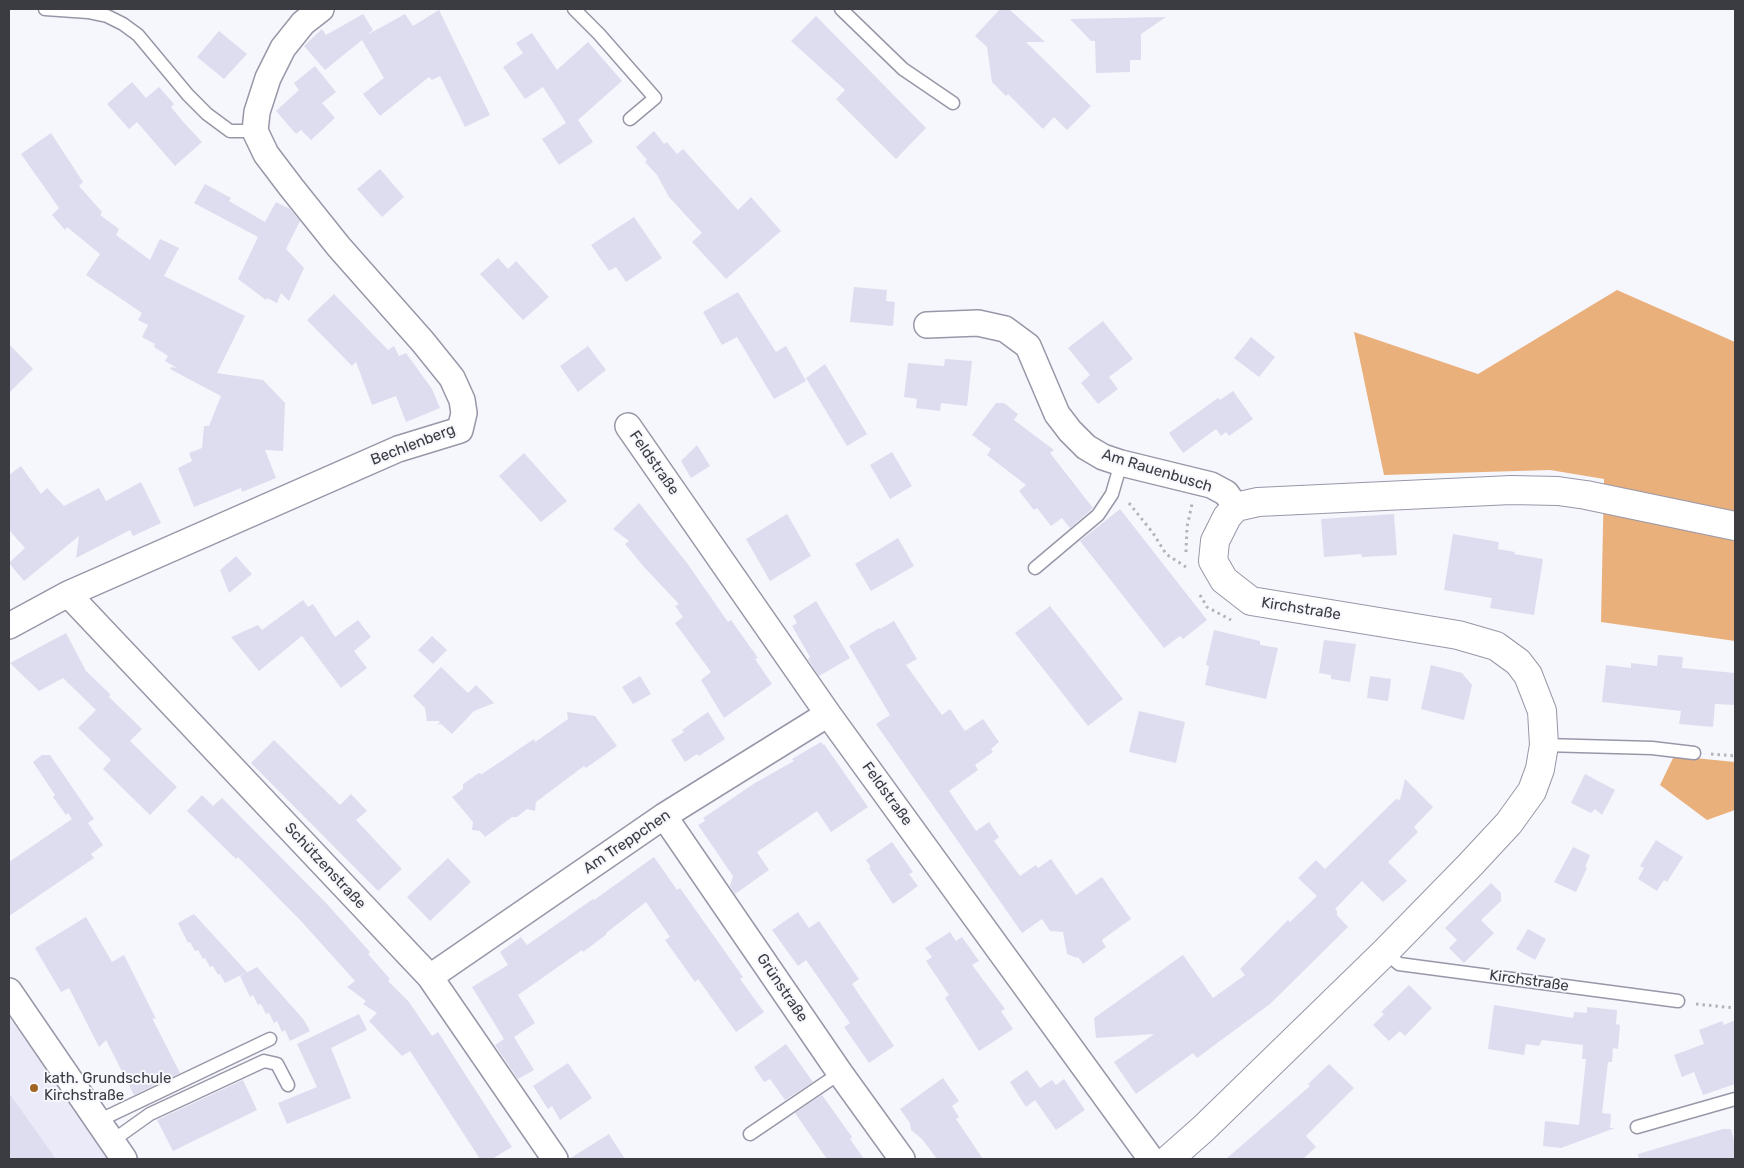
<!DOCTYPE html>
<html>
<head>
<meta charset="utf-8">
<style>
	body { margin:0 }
	#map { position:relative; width:1744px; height:1168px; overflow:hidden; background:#f6f6fd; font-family:Rubik,sans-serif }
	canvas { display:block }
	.frame { position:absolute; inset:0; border:10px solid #3b3b42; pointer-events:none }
</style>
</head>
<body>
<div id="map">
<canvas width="1744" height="1168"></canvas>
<div class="frame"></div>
</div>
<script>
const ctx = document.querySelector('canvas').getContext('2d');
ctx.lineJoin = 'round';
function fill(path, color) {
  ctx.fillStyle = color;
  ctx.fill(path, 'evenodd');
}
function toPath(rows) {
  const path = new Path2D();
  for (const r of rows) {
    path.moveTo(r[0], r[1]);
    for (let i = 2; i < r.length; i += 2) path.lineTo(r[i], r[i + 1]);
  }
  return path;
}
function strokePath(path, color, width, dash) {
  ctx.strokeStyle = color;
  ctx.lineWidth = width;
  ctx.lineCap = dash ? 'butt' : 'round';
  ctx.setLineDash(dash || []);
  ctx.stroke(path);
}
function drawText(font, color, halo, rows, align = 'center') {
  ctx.font = font + ' Rubik,sans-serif';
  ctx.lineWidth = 4;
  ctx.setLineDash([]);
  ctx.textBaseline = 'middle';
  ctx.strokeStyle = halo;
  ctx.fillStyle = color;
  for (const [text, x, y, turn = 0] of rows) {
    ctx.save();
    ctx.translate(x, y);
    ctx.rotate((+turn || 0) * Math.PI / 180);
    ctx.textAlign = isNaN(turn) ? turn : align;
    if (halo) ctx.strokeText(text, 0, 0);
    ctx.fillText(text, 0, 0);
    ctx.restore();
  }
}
const built = toPath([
	[9,1017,110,1159,9,1159]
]);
const forest = toPath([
	[1617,290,1735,342,1735,641,1601,622,1604,479,1550,470,1384,475,1354,332,1478,374],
	[1674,756,1735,762,1735,810,1707,820,1660,785]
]);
const building = toPath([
	[1000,9,1009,9,1045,42,1026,42,1091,106,1067,130,1054,117,1043,129,1008,94,1006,96,992,82,987,47,975,36],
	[439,10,490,115,465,127,440,76,432,80,429,77,380,116,363,94,384,78,362,40,325,70,304,46,322,29,326,35,363,14,373,30,367,35,405,14,413,26],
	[816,16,926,128,896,159,836,99,845,90,791,41],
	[1166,17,1141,34,1141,60,1130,60,1130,72,1096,73,1095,41,1091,41,1070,19],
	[219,31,247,54,224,79,197,57],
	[532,33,557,70,588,42,622,81,578,120,593,142,559,165,542,139,566,123,543,87,525,99,503,67,523,53,516,43],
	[315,66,336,92,322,103,335,118,311,140,301,130,296,134,276,111,299,90,294,83],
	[132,82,146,98,159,87,174,104,171,107,185,124,202,142,175,166,137,122,129,129,107,104],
	[654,131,664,144,667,142,677,154,683,149,738,210,751,197,781,231,726,279,692,242,702,233,669,197,657,175,645,162,647,160,636,147],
	[51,133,83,182,79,186,102,212,100,215,119,229,116,235,150,260,160,239,179,248,164,276,245,316,217,373,263,380,285,403,283,451,265,450,276,478,242,492,241,488,194,507,178,468,192,461,189,453,202,448,204,426,209,426,221,396,170,369,171,367,177,368,165,361,168,356,154,347,155,344,142,337,148,325,138,320,142,313,86,275,100,254,67,227,65,230,52,215,59,208,21,154],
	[380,169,404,197,382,217,357,189],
	[205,184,231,198,229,201,265,222,276,202,290,209,300,221,286,249,304,268,289,301,281,293,277,303,267,298,266,300,238,279,258,237,194,203],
	[634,217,662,258,626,282,616,267,609,271,591,245],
	[498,258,508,269,516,261,549,297,523,320,480,274],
	[854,287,887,290,886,301,895,302,893,326,850,322],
	[738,292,776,352,786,346,806,381,774,399,737,337,722,345,703,312],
	[334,294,388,350,394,346,399,356,406,353,432,389,440,408,406,422,396,396,372,405,356,362,352,366,307,320],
	[1103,321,1133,359,1109,377,1118,389,1098,404,1081,383,1090,375,1068,348],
	[1251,337,1275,357,1259,377,1234,358],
	[9,344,33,369,9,393],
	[588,346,606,370,578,392,560,366],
	[945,359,972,361,967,406,941,403,940,411,916,408,917,399,904,397,908,363,944,366],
	[825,364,867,434,847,446,806,378],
	[1233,391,1253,419,1229,436,1226,432,1221,436,1216,429,1183,453,1169,433,1218,398,1220,400],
	[996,403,1004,403,1018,414,1014,420,1054,450,1050,453,1093,508,1070,528,1062,518,1051,526,1037,508,1034,510,1019,491,1026,485,987,455,991,449,972,435],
	[697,445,710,466,691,478,681,461],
	[892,452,912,486,890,499,870,465],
	[524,453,567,501,541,522,499,476],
	[21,466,41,494,47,488,64,506,99,488,106,501,141,482,161,523,133,536,130,530,76,558,79,536,24,581,9,563,25,548,9,530,9,475],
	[639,503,687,563,728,622,731,620,758,658,755,659,772,684,724,718,701,680,711,672,675,623,683,617,675,606,679,604,644,567,625,544,629,541,613,529],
	[1120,509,1207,620,1183,639,1180,636,1164,648,1080,541],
	[787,514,811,556,770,581,746,539],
	[1394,514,1397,555,1362,557,1361,554,1324,557,1321,519],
	[1453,534,1499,542,1498,549,1515,552,1514,554,1543,559,1534,615,1490,608,1492,598,1444,590],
	[898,538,914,566,871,591,855,564],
	[236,556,252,574,229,593,220,570],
	[303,600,308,607,313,604,335,637,358,620,371,637,354,651,367,668,341,688,302,636,259,671,231,637,258,625,262,630],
	[816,601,850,658,819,676,808,659,810,657,792,626,797,623,793,616],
	[1050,606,1123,699,1088,726,1015,633],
	[894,621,917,659,906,665,942,715,950,709,965,731,983,719,999,742,991,749,993,752,975,765,978,770,949,791,976,831,989,822,999,837,994,841,1020,876,1036,865,1038,868,1051,859,1076,895,1102,877,1131,919,1103,939,1102,941,1106,947,1083,964,1078,957,1077,958,1067,954,1063,932,1050,931,1042,919,1022,933,876,724,890,715,849,646,879,628,880,629],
	[1214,630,1260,641,1260,645,1278,648,1266,699,1205,685,1209,666,1206,665],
	[66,633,86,671,110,694,109,697,142,729,130,741,177,787,150,815,103,769,111,760,78,728,96,710,63,678,39,691,10,663],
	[432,636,447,650,433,664,418,650],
	[1324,640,1356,644,1350,682,1331,679,1331,675,1319,673],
	[1658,655,1683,657,1682,668,1735,673,1735,705,1715,704,1713,727,1679,724,1681,711,1602,702,1606,665,1631,668,1631,663,1657,666],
	[1431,665,1462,673,1472,685,1464,720,1421,709],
	[441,667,468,693,476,685,494,703,474,711,452,734,441,724,437,725,440,722,439,721,427,721,425,708,413,696],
	[640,676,651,694,633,704,622,687],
	[1370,676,1391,679,1388,701,1367,698],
	[1139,711,1185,722,1176,763,1129,752],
	[567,712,595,716,617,746,586,768,584,766,536,802,535,811,527,809,517,817,512,817,485,837,480,831,472,830,473,822,452,797,463,789,463,784,479,773,482,774,534,739,535,742,568,719],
	[708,712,725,739,699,756,697,754,685,762,671,740,684,732,682,730],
	[274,740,340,805,351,794,367,811,356,820,402,869,378,891,251,763],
	[821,742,823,745,824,744,868,807,831,832,817,811,757,852,769,870,735,894,730,886,733,876,698,825,705,821,703,818,724,804,755,783,794,761,792,759],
	[42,755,50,755,94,819,88,823,103,845,91,854,94,858,9,916,9,862,72,819,68,813,66,815,53,797,55,795,33,762],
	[1585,774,1615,790,1602,815,1595,809,1591,813,1571,803],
	[1405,779,1433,807,1414,827,1418,832,1388,862,1407,881,1383,902,1362,881,1335,909,1337,911,1337,915,1348,927,1270,1004,1197,1058,1193,1053,1136,1094,1114,1062,1154,1034,1096,1038,1094,1018,1183,955,1213,998,1245,975,1240,969,1288,920,1290,922,1317,896,1298,878,1316,860,1325,869,1396,799,1400,800],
	[202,795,213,806,222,798,327,904,370,952,368,954,390,979,388,981,409,1002,432,1036,438,1032,512,1147,492,1159,480,1159,410,1051,402,1056,369,1021,377,1013,363,1004,366,1001,347,987,355,981,301,921,238,857,236,859,187,811],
	[1656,840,1683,857,1667,882,1664,880,1657,891,1638,879,1644,868,1640,866],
	[892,842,913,872,909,874,918,886,893,904,869,868,871,867,866,860],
	[1573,847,1590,855,1585,867,1587,868,1576,892,1554,882],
	[654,857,677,890,680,888,743,977,740,979,764,1012,736,1032,698,979,695,982,665,940,670,937,646,902,606,933,607,934,583,952,582,950,518,995,535,1023,514,1037,534,1070,518,1079,495,1045,504,1039,472,987,508,965,500,952,521,937,527,945,593,899,594,900],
	[448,858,471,882,430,921,407,897],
	[1491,883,1501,893,1501,901,1481,920,1494,933,1464,963,1449,948,1457,940,1445,928],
	[798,912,809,928,819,921,859,979,852,984,894,1046,869,1063,844,1027,850,1023,806,960,798,966,772,930],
	[194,914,247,972,225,983,220,974,218,975,213,966,210,967,205,958,203,959,198,950,195,951,190,942,188,943,178,923],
	[86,917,112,962,124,955,156,1019,152,1018,180,1073,134,1095,106,1040,99,1047,69,988,61,992,35,948],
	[1528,929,1546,939,1535,960,1516,949],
	[950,932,956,941,962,937,979,961,972,965,1005,1009,1001,1011,1013,1029,979,1051,945,998,949,995,926,961,932,957,925,948],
	[257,967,304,1020,310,1031,290,1041,285,1030,282,1032,277,1021,274,1023,269,1013,266,1014,261,1004,258,1005,253,995,250,997,240,976],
	[1409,985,1432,1008,1405,1036,1400,1031,1389,1041,1373,1025,1384,1014,1381,1012],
	[1494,1005,1573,1018,1574,1012,1587,1013,1587,1007,1617,1010,1616,1024,1620,1025,1618,1049,1613,1048,1612,1062,1608,1062,1602,1113,1611,1114,1610,1128,1615,1128,1561,1148,1543,1146,1545,1121,1579,1125,1586,1059,1582,1059,1583,1045,1542,1040,1539,1046,1526,1044,1524,1055,1488,1049],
	[359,1014,367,1030,331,1048,351,1098,287,1124,278,1103,317,1087,297,1044],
	[1735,1020,1735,1084,1703,1095,1694,1072,1682,1077,1674,1055,1704,1044,1699,1030,1722,1021,1724,1025],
	[786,1044,813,1082,785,1100,770,1079,764,1082,754,1067],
	[568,1063,592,1098,560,1120,552,1106,548,1109,533,1086],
	[1329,1064,1354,1088,1306,1136,1316,1147,1303,1159,1226,1159,1310,1086,1308,1084],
	[1027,1070,1040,1088,1052,1080,1056,1085,1064,1079,1085,1110,1056,1130,1035,1100,1026,1107,1010,1082],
	[943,1078,959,1101,952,1106,959,1117,956,1119,983,1159,937,1159,922,1139,911,1130,910,1123,900,1109],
	[243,1080,257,1110,173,1151,157,1120],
	[9,1093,56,1159,9,1159],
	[822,1095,852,1137,850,1139,864,1159,827,1159,795,1113],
	[1723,1129,1731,1129,1735,1144,1735,1159,1639,1159,1638,1154],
	[609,1134,625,1159,569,1159]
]);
const path = toPath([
	[1129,503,1153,533,1166,554,1186,567],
	[1186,552,1187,527,1192,504],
	[1200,595,1207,607,1231,620],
	[1711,754,1735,756],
	[1696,1004,1735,1008]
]);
const service = toPath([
	[45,9,88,12,107,16,123,24,138,35,188,95,207,114,230,131,255,131],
	[574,9,599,34,655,98,630,119],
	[841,9,903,69,953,103],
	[1035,568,1098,515,1112,494,1121,463],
	[1544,745,1652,748,1694,753],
	[1385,952,1399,964,1678,1001],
	[98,1121,270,1039],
	[1637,1127,1735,1099],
	[750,1134,840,1073],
	[112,1141,150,1114,264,1061,277,1064,288,1085]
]);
const minor = toPath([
	[927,325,978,323,1005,329,1028,346,1057,414,1070,431,1086,447,1103,457,1121,463,1211,485,1226,493,1236,507],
	[628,426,828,714,1151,1159],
	[68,594,430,977,555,1159],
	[9,626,68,594,398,449,460,430,464,413,462,400,452,378,423,342,339,247,291,187,266,154,255,131,257,112,268,78,283,48,303,23,321,9],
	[664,816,840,1073,902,1159],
	[430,977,664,816,828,714],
	[9,991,124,1159]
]);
const tertiary = toPath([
	[1169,1159,1204,1128,1385,952,1470,865,1509,823,1532,791,1540,769,1544,745,1542,711,1528,675,1518,662,1496,646,1458,635,1251,601,1224,580,1213,561,1215,541,1227,517,1236,507,1258,502,1511,490,1558,491,1586,495,1735,526]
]);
const markers = [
	[34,1088,5,"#a16527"]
];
const streetNames = [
	["Bechlenberg",413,445,-21],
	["Feldstraße",654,463,55],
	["Am Rauenbusch",1157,471,17],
	["Kirchstraße",1301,609,9],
	["Feldstraße",887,794,54],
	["Am Treppchen",627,842,-34],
	["Schützenstraße",325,866,47],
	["Kirchstraße",1529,981,8],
	["Grünstraße",782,988,56]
];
const poiNames = [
	["kath. Grundschule",44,1079],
	["Kirchstraße",44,1096]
];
fill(built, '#eaeaf9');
fill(forest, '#eab07c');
fill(building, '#deddef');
strokePath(service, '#9897a8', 15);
strokePath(minor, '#9897a8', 28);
strokePath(tertiary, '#9897a8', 30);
strokePath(path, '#b3b3ba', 3, [2.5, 4]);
strokePath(service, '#fff', 12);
strokePath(minor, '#fff', 25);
strokePath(tertiary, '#fff', 28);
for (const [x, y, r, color] of markers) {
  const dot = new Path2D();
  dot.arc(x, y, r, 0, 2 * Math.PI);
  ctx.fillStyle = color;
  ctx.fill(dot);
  strokePath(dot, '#f6f6fd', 2);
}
drawText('15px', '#3b3b42', '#f6f6fd', streetNames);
drawText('15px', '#3b3b42', '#f6f6fd', poiNames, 'left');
</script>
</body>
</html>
